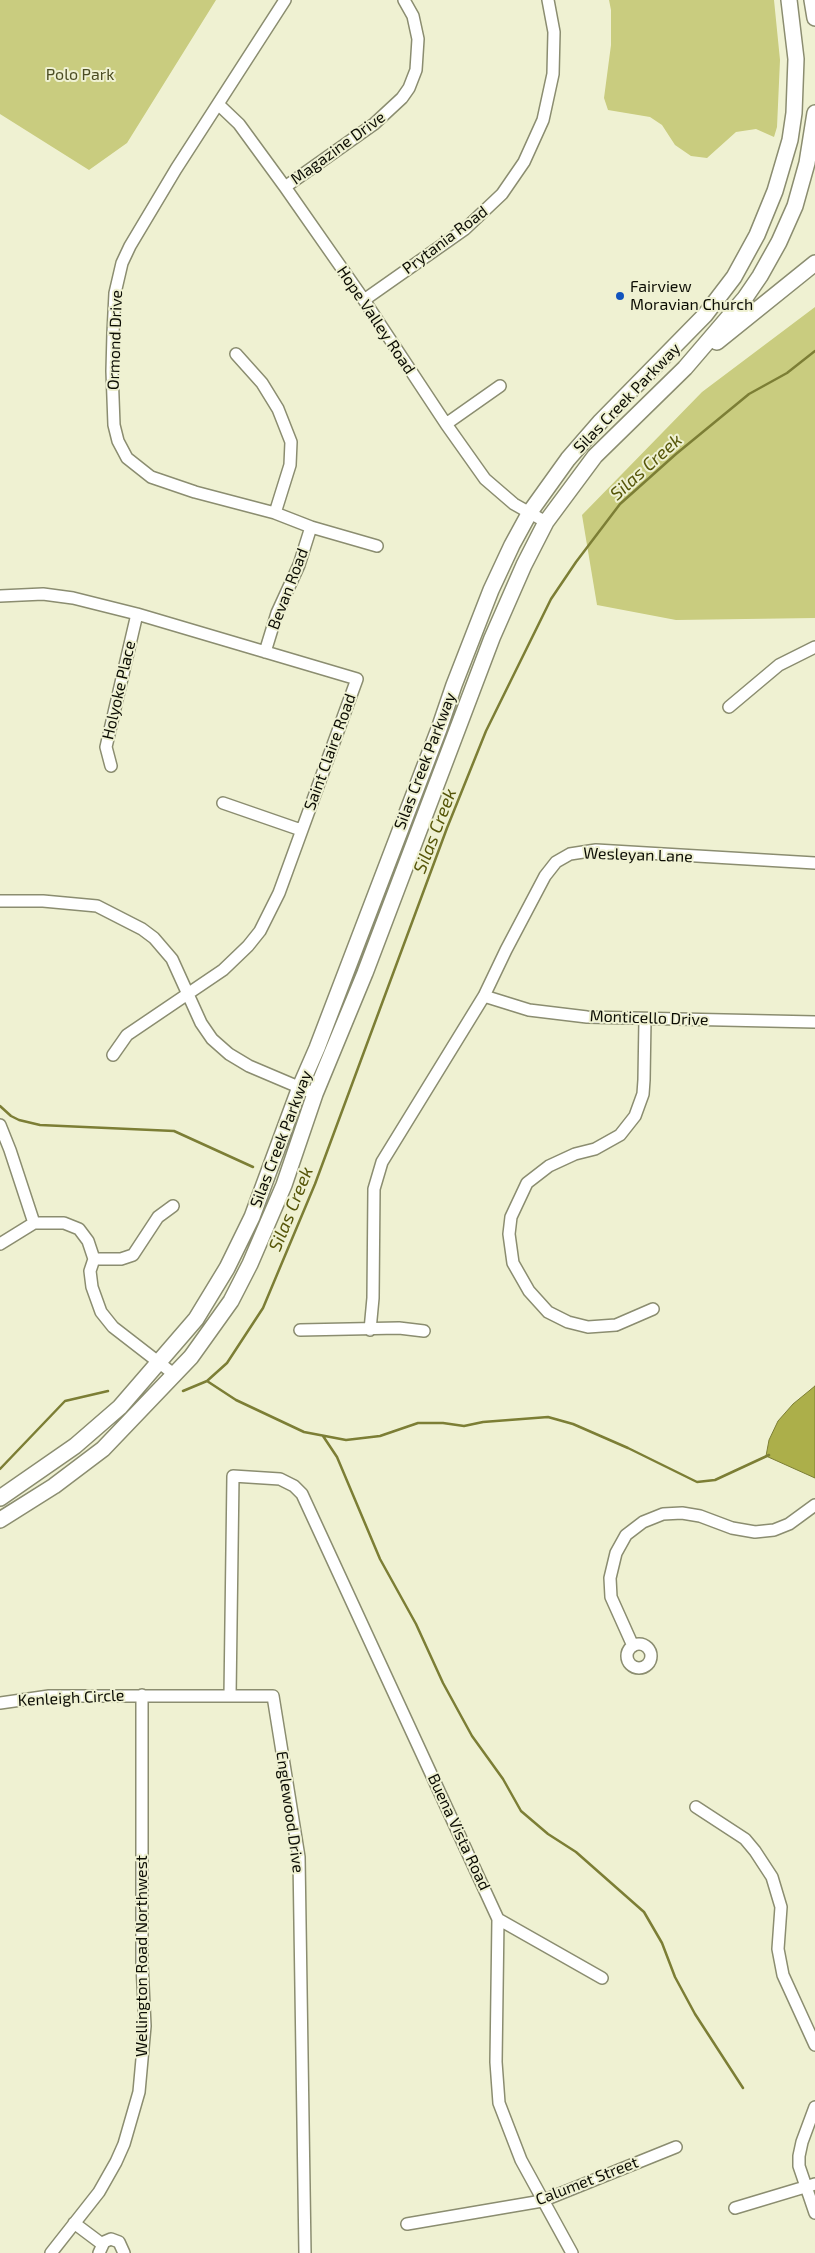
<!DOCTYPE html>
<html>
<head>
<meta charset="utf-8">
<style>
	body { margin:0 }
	canvas { display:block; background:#eff1d2 }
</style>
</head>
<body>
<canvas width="815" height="2253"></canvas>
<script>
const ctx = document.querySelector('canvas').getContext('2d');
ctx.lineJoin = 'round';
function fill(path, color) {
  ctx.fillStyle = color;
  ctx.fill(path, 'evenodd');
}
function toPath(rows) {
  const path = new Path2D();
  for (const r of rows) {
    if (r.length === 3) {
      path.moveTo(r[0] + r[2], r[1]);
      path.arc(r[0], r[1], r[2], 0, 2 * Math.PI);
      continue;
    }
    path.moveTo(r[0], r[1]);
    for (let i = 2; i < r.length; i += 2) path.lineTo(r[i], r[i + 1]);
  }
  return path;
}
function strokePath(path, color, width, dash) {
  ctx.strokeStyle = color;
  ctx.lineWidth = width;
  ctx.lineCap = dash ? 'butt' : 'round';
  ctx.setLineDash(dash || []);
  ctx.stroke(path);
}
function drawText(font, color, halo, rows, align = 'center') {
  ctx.font = font + ' "Exo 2",sans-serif';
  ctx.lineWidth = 4;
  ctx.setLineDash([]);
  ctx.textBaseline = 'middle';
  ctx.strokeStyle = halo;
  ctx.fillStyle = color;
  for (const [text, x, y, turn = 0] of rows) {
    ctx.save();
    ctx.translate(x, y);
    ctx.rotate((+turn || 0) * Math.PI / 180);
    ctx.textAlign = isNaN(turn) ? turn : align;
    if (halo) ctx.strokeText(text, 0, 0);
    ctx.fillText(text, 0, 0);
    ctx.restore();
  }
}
const green = toPath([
	[0,0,216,0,127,143,89,170,0,114],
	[609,0,774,0,780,60,777,127,774,137,756,129,736,132,707,158,691,156,675,145,662,125,650,117,608,110,604,98,611,45,611,10],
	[815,307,815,618,676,620,597,605,582,515,702,392]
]);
const water = toPath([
	[815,1386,815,1478,766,1456,769,1440,778,1421,793,1404,815,1386]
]);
const stream = toPath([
	[0,1106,11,1116,19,1120,40,1125,174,1131,253,1167],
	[207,1381,236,1400,304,1432,346,1440,380,1436,418,1423,443,1423,464,1426,483,1422,548,1417,573,1424,628,1448,697,1482,715,1480,769,1455],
	[183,1391,207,1381,227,1363,263,1308,315,1184,447,828,486,731,551,599,576,562,620,504,676,454,749,394,787,373,815,351],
	[323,1436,337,1457,380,1559,416,1624,443,1683,472,1736,503,1779,521,1811,548,1834,576,1852,644,1912,662,1943,675,1977,695,2014,743,2088],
	[0,1469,65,1401,108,1391]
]);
const minor = toPath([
	[285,0,176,169,130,246,122,263,115,293,113,333,112,371,114,425,118,441,127,458,151,477,195,492,275,513,311,527,377,546],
	[218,104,239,124,285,187,364,300,446,424,485,479,514,504,546,522],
	[285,187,374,124,402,98,409,88,416,70,418,39,413,16,404,0],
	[364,300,465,229,502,194,524,162,543,120,553,74,554,32,548,0],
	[236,354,262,383,278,409,291,442,290,465,275,513],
	[446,424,500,386],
	[0,596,43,594,73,598,137,614,357,679,279,893,260,931,248,946,223,970,127,1035,113,1055],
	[265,652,277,613,299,565,311,527],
	[729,707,779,665,815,647],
	[111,766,106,747,137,614],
	[223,803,301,830],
	[0,901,43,901,97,906,142,929,154,938,172,959,201,1023,212,1039,229,1054,249,1066,315,1094],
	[484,996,529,1010,587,1017,815,1022],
	[645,1019,644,1080,643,1094,635,1116,620,1135,595,1149,575,1154,549,1166,527,1183,511,1217,509,1234,513,1263,529,1291,548,1312,568,1322,588,1327,616,1325,653,1309],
	[0,1125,10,1150,34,1223],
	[0,1244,34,1223,64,1223,79,1229,88,1241,94,1259,90,1271,92,1287,101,1312,113,1327,175,1375],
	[94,1259,121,1259,133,1255,158,1217,173,1206],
	[300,1330,399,1328,424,1331],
	[370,1330,373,1298,374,1189,382,1162,484,996,506,950,545,876,556,862,570,854,596,850,815,863],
	[639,1656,12],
	[633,1646,611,1597,610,1578,616,1553,626,1535,643,1522,663,1514,682,1513,700,1516,732,1528,755,1532,774,1530,789,1524,815,1505],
	[230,1696,233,1476,280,1479,294,1486,302,1494,498,1919,496,2062,499,2103,521,2160,572,2253],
	[0,1703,49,1696,273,1696,299,1857,305,2253],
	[696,1807,745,1839,755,1851,772,1877,781,1907,778,1949,783,1975,815,2045],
	[498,1919,602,1978],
	[815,2107,802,2142,799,2156,799,2166,815,2213],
	[735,2208,815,2184],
	[74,2223,102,2244],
	[407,2224,542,2201,676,2147],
	[51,2253,99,2192,116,2162,124,2144,139,2092,145,2026,142,1964,142,1695],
	[99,2253,104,2242,111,2239,119,2242,124,2253]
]);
const major = toPath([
	[812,0,815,18],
	[717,342,815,263],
	[0,1498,75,1446,120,1407,196,1319,227,1268,252,1217,300,1087,317,1048,439,729,454,685,491,590,512,545,530,512,568,459,601,421,705,315,734,277,757,235,775,191,790,140,794,113,796,59,789,0],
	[0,1520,54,1486,103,1449,191,1357,231,1301,250,1264,284,1185,315,1094,365,973,492,638,524,565,546,522,595,456,685,368,745,298,760,276,779,242,795,206,807,163,815,113]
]);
const markers = [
	[620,296,5,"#1154be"]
];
const parkNames = [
	["Polo Park",80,75]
];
const streetNames = [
	["Magazine Drive",338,148,-36],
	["Prytania Road",445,240,-37],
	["Hope Valley Road",376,320,56],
	["Ormond Drive",115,340,-88],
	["Silas Creek Parkway",627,398,-46],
	["Bevan Road",288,589,-69],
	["Holyoke Place",119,690,-77],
	["Saint Claire Road",330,752,-70],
	["Silas Creek Parkway",425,761,-69],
	["Wesleyan Lane",638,855,2],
	["Monticello Drive",649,1018,2],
	["Silas Creek Parkway",281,1139,-69],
	["Kenleigh Circle",71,1698,-3],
	["Englewood Drive",290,1812,82],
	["Buena Vista Road",459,1832,65],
	["Wellington Road Northwest",142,1956,-90],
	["Calumet Street",587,2181,-21]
];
const poiNames = [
	["Fairview",630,287],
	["Moravian Church",630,305]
];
const waterNames = [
	["Silas Creek",646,467,-42],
	["Silas Creek",435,831,-69],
	["Silas Creek",291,1209,-68]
];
fill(green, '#c9cc7f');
fill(water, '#acaf4a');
strokePath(water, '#7c7e35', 1);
strokePath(stream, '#7c7e35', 2.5);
strokePath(minor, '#8b8d70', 14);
strokePath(major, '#8b8d70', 18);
strokePath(minor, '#fff', 11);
strokePath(major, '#fff', 15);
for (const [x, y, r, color] of markers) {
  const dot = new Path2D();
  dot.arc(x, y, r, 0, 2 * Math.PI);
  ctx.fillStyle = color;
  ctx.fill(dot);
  strokePath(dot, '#eff1d2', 2);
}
drawText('16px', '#4c4d23', '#eff1d2', parkNames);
drawText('16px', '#0c0d04', '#eff1d2', streetNames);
drawText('16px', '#0c0d04', '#eff1d2', poiNames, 'left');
drawText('italic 18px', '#565609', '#eff1d2', waterNames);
</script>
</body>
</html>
